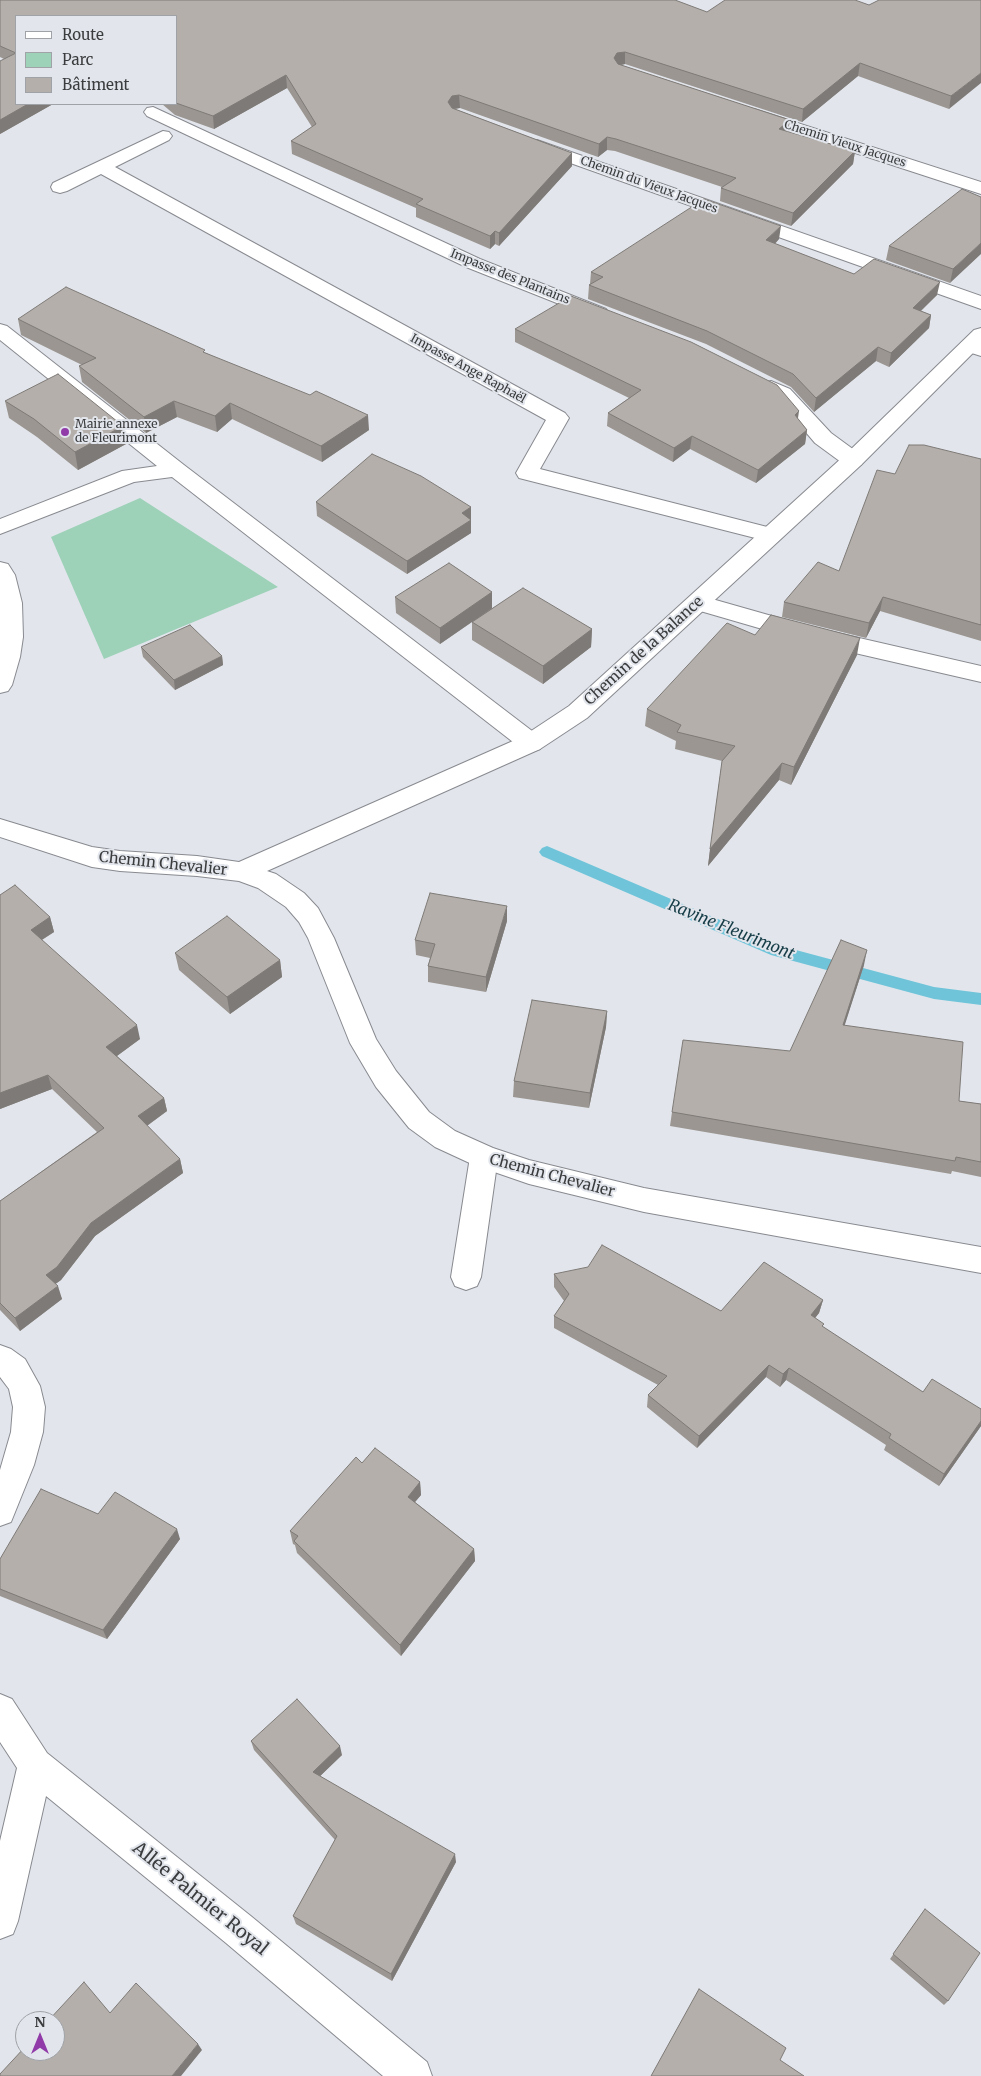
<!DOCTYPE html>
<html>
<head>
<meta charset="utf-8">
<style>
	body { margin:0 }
	#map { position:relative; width:981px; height:2076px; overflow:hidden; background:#e2e6ec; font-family:Merriweather,serif }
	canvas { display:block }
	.legend { position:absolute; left:15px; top:15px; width:162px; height:90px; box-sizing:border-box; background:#e2e6ec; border:1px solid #9fa2a6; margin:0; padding:6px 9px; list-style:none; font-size:15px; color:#3b3c3e }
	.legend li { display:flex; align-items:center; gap:10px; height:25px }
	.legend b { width:25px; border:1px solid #9fa2a6 }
	.north { position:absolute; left:15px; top:2011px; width:50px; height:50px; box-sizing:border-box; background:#e2e6ec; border:1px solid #9fa2a6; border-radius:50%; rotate:0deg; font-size:14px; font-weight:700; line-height:20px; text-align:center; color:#3b3c3e }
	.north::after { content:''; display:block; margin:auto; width:18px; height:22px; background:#903ba8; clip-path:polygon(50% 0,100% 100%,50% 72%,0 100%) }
</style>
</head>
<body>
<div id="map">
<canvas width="981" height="2076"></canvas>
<ul class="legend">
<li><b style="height:6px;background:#fff"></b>Route</li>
<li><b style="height:14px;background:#9dd1b8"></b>Parc</li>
<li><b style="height:14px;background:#b4afaa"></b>Bâtiment</li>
</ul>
<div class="north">N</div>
</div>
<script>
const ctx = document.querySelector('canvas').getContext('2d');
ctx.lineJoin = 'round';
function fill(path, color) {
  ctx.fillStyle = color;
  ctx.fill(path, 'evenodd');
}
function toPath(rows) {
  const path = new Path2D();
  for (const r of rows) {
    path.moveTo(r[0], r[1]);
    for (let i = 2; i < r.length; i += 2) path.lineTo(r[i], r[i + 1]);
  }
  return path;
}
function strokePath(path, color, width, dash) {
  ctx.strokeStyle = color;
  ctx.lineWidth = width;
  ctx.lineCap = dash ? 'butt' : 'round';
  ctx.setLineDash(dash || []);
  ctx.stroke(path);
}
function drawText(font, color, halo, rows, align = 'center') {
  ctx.font = font + ' Merriweather,serif';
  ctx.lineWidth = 4;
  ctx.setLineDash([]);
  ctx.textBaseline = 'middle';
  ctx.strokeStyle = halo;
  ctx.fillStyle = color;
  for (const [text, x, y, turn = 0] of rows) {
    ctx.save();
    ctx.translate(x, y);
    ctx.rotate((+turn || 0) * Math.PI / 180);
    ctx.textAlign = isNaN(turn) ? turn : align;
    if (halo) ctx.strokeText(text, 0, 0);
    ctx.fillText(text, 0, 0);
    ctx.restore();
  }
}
const green = toPath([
	[140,498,278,587,104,659,51,537]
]);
const stream = toPath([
	[547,846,781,946,934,987,981,993,981,1005,934,999,771,955,542,856,539,852,542,848,547,846]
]);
const lane = toPath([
	[153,107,480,259,606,309,609,313,606,317,599,319,592,317,466,267,147,116,144,112,147,108,153,107],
	[754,109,981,182,981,194,748,118,745,114,748,110,754,109],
	[163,131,169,132,172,136,169,140,115,167,565,413,569,418,540,469,779,530,782,535,779,540,771,542,519,478,516,473,546,420,101,174,67,191,60,193,53,191,51,187,53,183,163,131],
	[537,140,981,296,981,309,531,149,528,145,531,141,537,140],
	[969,340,981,343,981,356,962,350,959,346,962,342,969,340],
	[771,381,790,389,831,433,861,455,864,460,861,465,853,467,845,465,815,443,776,397,764,391,761,387,764,383,771,381]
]);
const street = toPath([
	[0,324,7,326,184,465,540,737,543,743,540,749,531,752,522,749,172,477,134,482,0,534,0,519,122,471,157,466,0,340,0,324],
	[698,595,807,626,981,666,981,682,807,642,690,608,686,603,690,598,698,595],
	[484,1145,494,1149,498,1157,481,1277,477,1286,466,1290,455,1286,451,1277,470,1157,474,1149,484,1145],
	[0,1345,11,1349,25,1359,40,1386,45,1407,43,1432,34,1465,11,1522,0,1526,0,1470,11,1432,13,1407,9,1389,0,1377,0,1345],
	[0,1694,12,1699,47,1753,252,1917,427,2062,432,2076,383,2076,226,1943,46,1796,18,1921,13,1934,0,1939,0,1841,17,1768,0,1742,0,1694]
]);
const secondary = toPath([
	[981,328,981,345,861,465,587,718,540,749,267,871,276,874,304,893,318,908,334,938,376,1039,396,1071,429,1112,455,1131,493,1148,529,1160,644,1188,981,1247,981,1273,644,1212,529,1184,474,1165,435,1147,409,1128,376,1087,350,1043,308,938,299,922,286,907,258,888,239,881,197,876,120,871,92,867,0,837,0,819,92,847,120,851,197,856,239,862,522,737,569,706,845,455,974,330,981,328]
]);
const primary = toPath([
	[0,562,8,564,15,575,22,603,23,637,20,657,12,685,8,691,0,693,0,562]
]);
const wall = toPath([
	[0,0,707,12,981,0,949,109,858,76,802,122,625,64,621,65,790,120,788,132,855,151,853,164,791,226,720,201,721,188,722,187,615,151,607,150,598,157,460,108,455,109,572,153,572,166,499,246,495,244,490,249,416,217,416,208,292,154,291,141,312,127,287,88,214,129,175,115,162,104,176,104,176,16,16,104,53,104,0,134,4,59,0,57],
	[981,197,950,283,886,260,889,246],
	[779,239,775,244,854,274,937,295,921,311,931,315,929,328,889,367,876,361,814,412,791,387,706,344,588,299,589,285,590,284,591,272],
	[18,319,206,353,369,430,322,462,232,419,217,432,177,417,146,433,82,382,79,366,82,365,21,335],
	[515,329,798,419,807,430,805,444,756,483,690,449,673,462,607,426,608,413,629,398,515,342],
	[5,401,126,444,78,470,37,437,9,418],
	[981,459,981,641,880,611,866,638,782,617,784,602,839,571,895,474],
	[316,502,471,507,471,533,407,574,317,516],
	[492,592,492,608,592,629,591,647,543,684,472,640,472,622,440,644,396,613,395,597],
	[755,635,857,655,791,785,779,780,708,866,722,761,675,749,676,741,645,726,647,709],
	[141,647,222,656,223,665,175,690,143,657],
	[0,895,50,917,54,932,42,940,140,1039,117,1056,164,1098,167,1111,147,1126,180,1159,183,1173,95,1236,61,1280,55,1284,62,1299,20,1331,0,1310,0,1201,97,1132,52,1089,0,1109],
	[507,921,486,992,428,982,428,966,430,958,416,955,415,940],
	[175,953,280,960,282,977,230,1014,179,970],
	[864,965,844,1026,959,1101,981,1104,981,1177,952,1171,951,1174,670,1126,672,1112,790,1051],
	[607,1011,606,1027,589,1108,513,1097,514,1081],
	[554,1274,721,1311,823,1300,819,1313,815,1318,823,1327,923,1392,981,1409,981,1426,939,1486,884,1450,886,1445,786,1380,780,1387,766,1377,697,1448,647,1407,648,1395,658,1385,554,1328,554,1316,564,1301,554,1287],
	[362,1463,420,1482,421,1495,415,1502,474,1549,475,1561,401,1656,297,1553,295,1545,293,1544,290,1531],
	[98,1514,180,1539,107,1639,0,1596,0,1559],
	[251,1741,342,1755,320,1776,456,1862,392,1981,296,1924,293,1916,335,1840,254,1750],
	[925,1909,948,2001,944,2005,890,1959]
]);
const shadedWall = toPath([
	[625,52,625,64,616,66,614,58,617,53],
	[860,63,858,76,802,122,803,109],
	[981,73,981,83,949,109,951,96],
	[286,75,287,88,214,129,213,116],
	[459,95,460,108,453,109,448,102,452,96],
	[28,104,53,104,0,134,0,120],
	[790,120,788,133,779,129],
	[607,137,607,150,598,157,599,144],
	[855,151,853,164,791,226,793,213],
	[572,153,572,166,499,246,499,233],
	[781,226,779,239,765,254,766,240],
	[495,231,495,244,490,249,490,236],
	[981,243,981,254,950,283,953,269],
	[940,282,937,295,910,321,913,308],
	[931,315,929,328,889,367,891,353],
	[878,347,876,361,814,412,816,398],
	[174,401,177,417,146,433,144,417],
	[230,403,232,419,217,432,215,416],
	[799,411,797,425,795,415],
	[368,415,369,430,322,462,321,446],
	[123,426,126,444,78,470,75,452],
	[807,430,805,444,756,483,758,470],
	[692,436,690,449,673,462,674,448],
	[471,507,471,533,407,574,407,561,462,513],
	[492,592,492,608,440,644,440,628],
	[883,597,880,611,866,638,869,623],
	[592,629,591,647,543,684,543,666],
	[860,638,857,655,791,785,794,767],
	[222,656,223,665,175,690,174,680],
	[782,763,779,780,708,866,710,849],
	[507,906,507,921,486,992,486,977],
	[50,917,54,932,35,944,31,930],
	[867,950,864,965,840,1040,843,1025],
	[280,960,282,977,230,1014,227,997],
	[607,1011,606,1027,589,1108,590,1093],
	[137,1025,140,1039,110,1061,106,1047],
	[48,1075,52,1089,0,1109,0,1093],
	[164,1098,167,1111,141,1130,138,1116],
	[180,1159,183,1173,95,1236,61,1280,50,1288,46,1275,91,1223],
	[58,1286,62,1299,20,1331,15,1318],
	[823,1300,819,1313,807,1328,811,1315],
	[769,1365,766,1377,697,1448,699,1436],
	[789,1368,786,1380,780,1387,783,1374],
	[981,1421,981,1426,939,1486,944,1474],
	[420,1482,421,1495,409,1509,408,1497],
	[177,1529,180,1539,107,1639,103,1630],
	[474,1549,475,1561,401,1656,400,1645],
	[340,1746,342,1755,315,1781,313,1772],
	[455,1854,456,1862,392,1981,391,1974],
	[198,2044,202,2050,181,2076,172,2076]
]);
const building = toPath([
	[0,0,675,0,707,12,725,0,855,0,869,5,879,0,981,0,981,73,951,96,860,63,803,109,625,52,617,53,614,58,618,64,790,120,779,129,855,151,793,213,721,188,736,178,616,139,607,137,599,144,459,95,452,96,448,102,452,108,572,153,499,233,495,231,490,236,416,204,423,199,291,141,316,124,286,75,213,116,176,103,176,16,16,16,16,104,28,104,0,120,0,61,16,53,0,46,0,0],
	[962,189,981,197,981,243,953,269,889,246,962,189],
	[704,199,781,226,766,240,854,274,874,259,940,282,913,308,931,315,891,353,878,347,816,398,793,374,707,331,589,285,603,277,591,272,704,199],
	[66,287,205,350,203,352,310,395,316,391,368,415,321,446,230,403,215,416,174,401,144,417,79,366,96,358,18,319,66,287],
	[571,296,691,342,777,385,799,411,795,415,807,430,758,470,692,436,674,448,608,413,641,390,515,329,571,296],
	[58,374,123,426,75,452,34,419,5,401,58,374],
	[909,445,924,445,981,459,981,625,883,597,869,623,784,602,818,562,839,571,877,470,895,474,909,445],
	[372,454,421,476,471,507,462,513,471,520,407,561,316,502,372,454],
	[449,563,492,592,440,628,395,597,449,563],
	[523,588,592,629,543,666,472,622,523,588],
	[771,615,860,638,794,767,782,763,710,849,722,761,735,746,677,732,681,725,647,709,727,623,755,635,771,615],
	[190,625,222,656,174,680,141,647,190,625],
	[15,885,50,917,31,930,137,1025,106,1047,164,1098,138,1116,180,1159,91,1223,57,1267,46,1275,58,1286,15,1318,0,1303,0,1201,104,1128,48,1075,0,1093,0,895,15,885],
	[430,893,507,906,486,977,428,966,435,944,415,940,430,893],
	[227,916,280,960,227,997,175,953,227,916],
	[841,940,867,950,843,1025,963,1042,959,1101,981,1104,981,1162,956,1157,955,1161,672,1112,683,1040,790,1051,841,940],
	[532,1000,607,1011,590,1093,514,1081,532,1000],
	[602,1245,721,1311,764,1262,823,1300,811,1315,824,1324,822,1326,923,1392,932,1379,981,1409,981,1421,944,1474,889,1438,891,1434,789,1368,783,1374,769,1365,699,1436,648,1395,667,1376,554,1316,569,1294,554,1274,588,1267,602,1245],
	[375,1448,420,1482,408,1497,474,1549,400,1645,294,1541,298,1536,290,1531,356,1457,362,1463,375,1448],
	[41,1489,98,1514,115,1492,177,1529,103,1630,0,1589,0,1559,41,1489],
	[297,1699,340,1746,313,1772,455,1854,391,1974,293,1916,337,1836,251,1741,297,1699],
	[925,1909,980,1953,948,2001,893,1954,925,1909],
	[84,1982,110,2013,136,1983,198,2044,172,2076,0,2076,0,2074,25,2047,25,2051,55,2051,55,2021,48,2021,84,1982],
	[699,1989,786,2048,780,2060,804,2076,651,2076,699,1989]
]);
const markers = [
	[65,432,5,"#903ba8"]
];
const farStreetnames = [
	["Chemin Vieux Jacques",845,144,18],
	["Chemin du Vieux Jacques",649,185,20],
	["Impasse des Plantains",510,277,22],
	["Impasse Ange Raphaël",468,369,29]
];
const farPoinames = [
	["Mairie annexe",75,425],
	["de Fleurimont",75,439]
];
const streetNames = [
	["Chemin de la Balance",644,651,-42],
	["Chemin Chevalier",163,864,6],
	["Chemin Chevalier",552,1176,15]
];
const waterNames = [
	["Ravine Fleurimont",731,930,22]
];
const nearStreetnames = [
	["Allée Palmier Royal",200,1899,39]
];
fill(green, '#9dd1b8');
fill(stream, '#70c4d9');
strokePath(lane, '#888a90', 2);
strokePath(street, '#888a90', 2);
strokePath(secondary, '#888a90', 2);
strokePath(primary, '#888a90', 2);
fill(lane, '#fff');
fill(street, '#fff');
fill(secondary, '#fff');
fill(primary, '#fff');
fill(wall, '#9b9692');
fill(shadedWall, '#7e7a77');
fill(building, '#b4afaa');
strokePath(building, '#7e7a77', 1);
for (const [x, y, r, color] of markers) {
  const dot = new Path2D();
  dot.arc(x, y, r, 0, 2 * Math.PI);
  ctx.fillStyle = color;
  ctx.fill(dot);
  strokePath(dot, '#e2e6ec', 2);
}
drawText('12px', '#3b3c3e', '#e2e6ec', farStreetnames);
drawText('12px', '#3b3c3e', '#e2e6ec', farPoinames, 'left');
drawText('15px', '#3b3c3e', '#e2e6ec', streetNames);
drawText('italic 16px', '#163d47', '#e2e6ec', waterNames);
drawText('18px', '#3b3c3e', '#e2e6ec', nearStreetnames);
</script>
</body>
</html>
